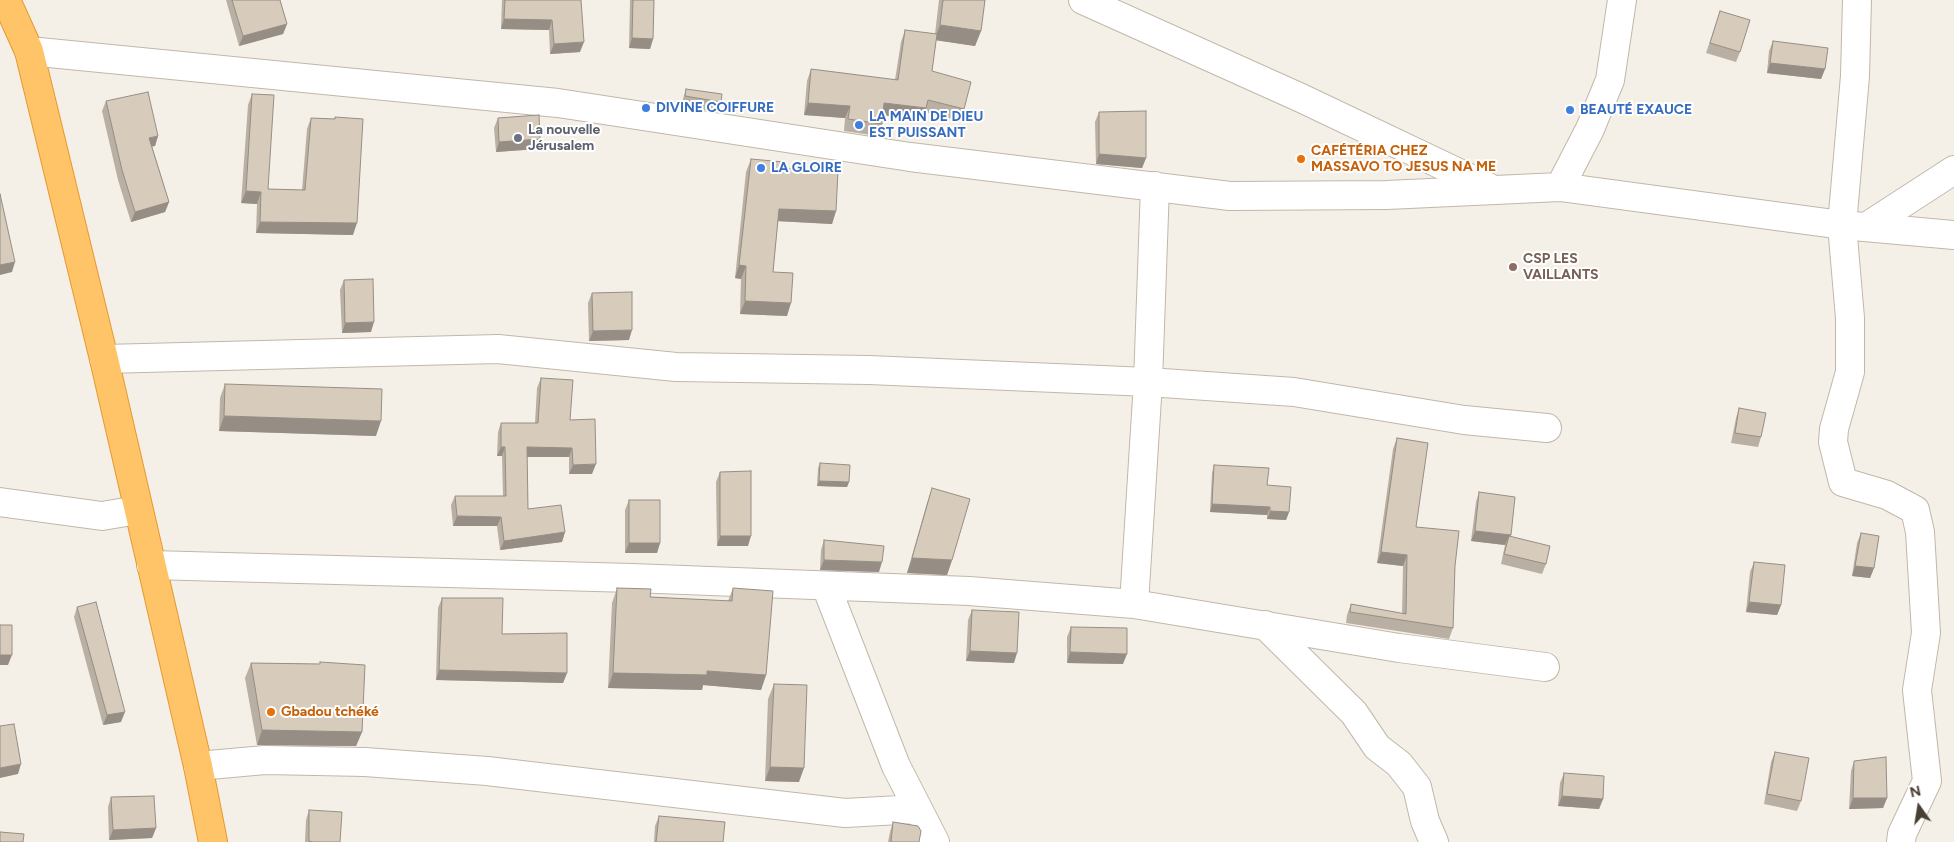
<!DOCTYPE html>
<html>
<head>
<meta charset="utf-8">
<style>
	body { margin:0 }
	#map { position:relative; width:1954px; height:842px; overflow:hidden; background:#f5f0e7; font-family:Figtree,sans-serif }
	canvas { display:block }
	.north { position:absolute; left:1894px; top:782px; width:50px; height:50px; -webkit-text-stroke:4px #fff; paint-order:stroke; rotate:347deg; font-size:14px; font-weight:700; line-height:20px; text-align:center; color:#484036 }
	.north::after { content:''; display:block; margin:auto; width:18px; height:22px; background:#484036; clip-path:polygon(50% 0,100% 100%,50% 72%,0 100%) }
</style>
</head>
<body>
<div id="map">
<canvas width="1954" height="842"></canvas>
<div class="north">N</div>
</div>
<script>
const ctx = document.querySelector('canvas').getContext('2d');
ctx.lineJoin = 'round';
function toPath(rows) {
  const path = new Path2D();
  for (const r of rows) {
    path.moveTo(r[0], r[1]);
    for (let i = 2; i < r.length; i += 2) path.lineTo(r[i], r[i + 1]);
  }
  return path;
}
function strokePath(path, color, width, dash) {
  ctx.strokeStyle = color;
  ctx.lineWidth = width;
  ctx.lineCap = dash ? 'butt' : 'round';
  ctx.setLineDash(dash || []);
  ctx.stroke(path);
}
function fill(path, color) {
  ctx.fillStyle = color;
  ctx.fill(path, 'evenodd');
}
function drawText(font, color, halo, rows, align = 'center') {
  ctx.font = font + ' Figtree,sans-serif';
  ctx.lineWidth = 4;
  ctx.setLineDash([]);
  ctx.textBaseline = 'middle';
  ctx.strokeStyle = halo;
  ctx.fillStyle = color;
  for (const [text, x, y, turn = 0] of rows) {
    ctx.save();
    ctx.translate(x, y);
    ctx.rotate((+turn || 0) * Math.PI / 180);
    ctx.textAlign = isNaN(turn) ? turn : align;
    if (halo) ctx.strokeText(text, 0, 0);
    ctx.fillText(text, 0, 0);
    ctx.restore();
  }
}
const minor = toPath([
	[1083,0,1301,98,1488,187],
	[1857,0,1855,76,1842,225,1850,318,1850,372,1834,429,1833,442,1843,482,1887,495,1915,510,1920,532,1926,633,1917,690,1927,781,1902,834,1901,842],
	[29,51,558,103,910,157,1230,196,1387,195,1560,187,1842,225,1954,235],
	[1560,187,1590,129,1610,80,1622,0],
	[1866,227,1954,170],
	[104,359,498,349,676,367,869,370,1148,382,1155,186],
	[0,502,102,516,138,510],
	[151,565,632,578,969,591,1134,604,1399,648,1545,667],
	[826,586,896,766,935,842],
	[1134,604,1148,382,1294,392,1464,420,1547,428],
	[1265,625,1354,713,1377,747,1399,764,1417,787,1425,821,1434,842],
	[198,766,265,760,365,762,487,771,845,813,918,809]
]);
const highway = toPath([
	[6,0,29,51,104,359,198,766,213,842]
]);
const wall = toPath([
	[226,0,280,0,287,24,283,34,239,46],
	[502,0,581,0,580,52,550,54,549,30,501,29],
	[630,0,654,0,653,39,650,49,629,48],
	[939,0,985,0,981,31,975,46,936,40,932,71,964,109,960,121,925,112,922,120,883,115,882,124,878,136,844,131,845,118,804,115,807,81,811,69,895,80,901,42,905,30,935,34],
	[1720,11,1740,52,1736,62,1706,53],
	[1773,41,1825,69,1821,79,1767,73,1769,51],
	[686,89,721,102,717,112,682,106,683,99],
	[252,94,268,189,302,190,307,129,311,118,334,119,335,117,353,235,256,233,257,204,241,203,248,105],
	[106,101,158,136,155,146,152,146,169,202,165,212,131,222,118,180,102,111],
	[1099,112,1146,158,1142,168,1096,164,1095,122],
	[498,118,540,139,537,149,496,152,494,128],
	[751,159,836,211,832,224,778,221,773,272,787,316,740,314,741,279,735,278,746,172],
	[344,280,371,332,342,333,340,290],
	[592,293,629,340,589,341,588,303],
	[541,378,570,420,592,474,569,474,569,457,527,457,528,509,565,532,562,542,500,550,497,526,453,526,451,505,455,496,503,496,502,456,497,456,498,432,501,423,535,423,537,388],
	[225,384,376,436,219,431,220,398],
	[1739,408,1761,437,1758,447,1731,443,1736,418],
	[1397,438,1416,527,1455,566,1453,628,1449,639,1346,623,1347,615,1351,604,1402,614,1403,566,1377,563,1393,449],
	[820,463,849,482,847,487,817,486,818,468],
	[1214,465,1267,485,1289,512,1286,520,1267,519,1267,515,1210,512,1212,473],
	[720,472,748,546,717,546,716,482],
	[932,488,952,560,947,575,907,573,927,503],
	[1479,492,1511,535,1510,537,1546,564,1542,574,1501,564,1505,545,1471,541,1476,502],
	[629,500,660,543,657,553,625,553,625,510],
	[1861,533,1874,568,1870,578,1852,576,1857,543],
	[824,540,879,572,820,570,821,550],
	[1754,562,1781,605,1777,615,1746,612,1750,572],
	[617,588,650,597,728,601,733,588,766,675,761,690,703,685,702,690,608,688,612,603],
	[442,598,567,673,563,683,436,680,438,608],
	[77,607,121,722,103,725,74,617],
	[972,610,1014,663,966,661,968,620],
	[1071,627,1123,664,1067,663,1067,637],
	[320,662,362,732,356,746,257,745,245,678,251,663,320,664],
	[774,684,799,782,765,781,768,699],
	[1775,752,1801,801,1797,811,1764,804,1771,762],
	[1854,761,1887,798,1883,808,1849,809,1851,771],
	[1564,773,1603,799,1599,809,1558,806,1560,783],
	[111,797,156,828,152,838,109,840,108,807],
	[309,810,340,842,305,842,306,820],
	[659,816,723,842,654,842,655,826],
	[893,822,919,842,888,842,890,832]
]);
const shadedWall = toPath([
	[504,19,552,20,549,30,501,29],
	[287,24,283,34,239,46,243,36],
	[940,25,981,31,975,46,934,40],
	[632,38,653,39,650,49,629,48],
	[584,42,580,52,550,54,554,44],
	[1770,63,1825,69,1821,79,1767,73],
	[808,103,850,106,845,118,804,115],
	[884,103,926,108,922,120,880,115],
	[158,136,155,146,145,148,149,138],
	[540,139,537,149,496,152,499,142],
	[1099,154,1146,158,1142,168,1096,164],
	[246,191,261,192,257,204,241,203],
	[169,202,165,212,131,222,135,212],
	[779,209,836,211,832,224,775,221],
	[260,222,357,223,353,235,256,233],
	[15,262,12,272,0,275,0,265],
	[739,265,746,266,741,279,735,278],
	[745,301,791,303,787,316,740,314],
	[374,322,371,332,342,333,345,323],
	[632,330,629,340,589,341,593,331],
	[224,416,381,421,376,436,219,431],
	[501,447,505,447,502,456,497,456],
	[527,447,572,448,569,457,523,457],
	[596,464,592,474,569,474,573,465],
	[819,481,849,482,847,487,817,486],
	[1212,504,1270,507,1267,515,1210,512],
	[1270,511,1289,512,1286,520,1267,519],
	[457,516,501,517,497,526,453,526],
	[1475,531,1511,535,1507,545,1509,536,1505,545,1471,541],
	[565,532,562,542,500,550,504,541],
	[720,536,751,536,748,546,717,546],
	[629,543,660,543,657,553,625,553],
	[1381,552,1407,555,1403,566,1377,563],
	[912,558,952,560,947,575,907,573],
	[824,560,882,562,879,572,820,570],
	[1855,566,1874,568,1870,578,1852,576],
	[1749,602,1781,605,1777,615,1746,612],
	[970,651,1017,653,1014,663,966,661],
	[1070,652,1127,654,1123,664,1067,663],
	[0,655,12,655,8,665,0,665],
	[439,670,567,673,563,683,436,680],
	[707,671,766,675,761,690,703,685,702,690,608,688,613,673],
	[125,712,121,722,103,725,107,715],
	[262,730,362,732,356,746,257,745],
	[21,764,18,774,0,778,0,768],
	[770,767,804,768,799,782,765,781],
	[1562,796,1603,799,1599,809,1558,806],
	[1853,798,1887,798,1883,808,1849,809],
	[156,828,152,838,109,840,113,830]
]);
const building = toPath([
	[232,0,280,0,287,24,243,36,232,0],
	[505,0,581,0,584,42,554,44,552,20,504,19,505,0],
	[633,0,654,0,653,39,632,38,633,0],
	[943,0,985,0,981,31,940,25,943,0],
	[1720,11,1750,20,1740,52,1710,43,1720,11],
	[905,30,937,34,932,71,971,82,964,109,928,100,926,108,884,103,882,124,848,119,850,106,808,103,811,69,898,80,905,30],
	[1773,41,1828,48,1825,69,1770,63,1773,41],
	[686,89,722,94,721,102,685,96,686,89],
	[148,92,158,136,149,138,169,202,135,212,122,170,106,101,148,92],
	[252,94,274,95,268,189,305,190,311,118,335,119,335,117,363,119,357,223,260,222,261,192,246,191,252,94],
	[1146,111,1146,158,1099,154,1099,112,1146,111],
	[539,115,540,139,499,142,498,118,539,115],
	[751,159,784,162,783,168,838,171,836,211,779,209,773,272,793,273,791,303,745,301,746,266,739,265,751,159],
	[0,194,15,262,0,265,0,194],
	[373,279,374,322,345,323,344,280,373,279],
	[632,292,632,330,593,331,592,293,632,292],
	[541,378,573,380,570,420,595,419,596,464,573,465,572,448,527,447,528,509,561,505,565,532,504,541,501,517,457,516,455,496,506,496,505,447,501,447,501,423,538,423,541,378],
	[225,384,382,389,381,421,224,416,225,384],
	[1739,408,1766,413,1761,437,1735,433,1739,408],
	[1397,438,1428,443,1416,527,1459,531,1455,566,1453,628,1350,612,1351,604,1406,614,1407,555,1381,552,1397,438],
	[820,463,850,465,849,482,819,481,820,463],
	[1214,465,1269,468,1267,485,1291,487,1289,512,1270,511,1270,507,1212,504,1214,465],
	[751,471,751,536,720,536,720,472,751,471],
	[932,488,970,499,952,560,912,558,932,488],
	[1479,492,1515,497,1511,535,1475,531,1479,492],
	[629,500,660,500,660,543,629,543,629,500],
	[1861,533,1879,536,1874,568,1855,566,1861,533],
	[1509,536,1550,546,1546,564,1504,554,1509,536],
	[824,540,884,546,882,562,824,560,824,540],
	[1754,562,1785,565,1781,605,1749,602,1754,562],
	[617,588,651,589,650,597,732,601,733,588,773,591,766,675,707,671,707,675,613,673,617,588],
	[442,598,503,598,502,634,567,633,567,673,439,670,442,598],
	[96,602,125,712,107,715,77,607,96,602],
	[972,610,1019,612,1017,653,970,651,972,610],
	[0,625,12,625,12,655,0,655,0,625],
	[1071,627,1127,628,1127,654,1070,652,1071,627],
	[320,662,365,665,362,732,262,730,251,663,320,664,320,662],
	[774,684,807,685,804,768,770,767,774,684],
	[14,724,21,764,0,768,0,726,14,724],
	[1775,752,1809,758,1801,801,1767,794,1775,752],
	[1886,757,1887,798,1853,798,1854,761,1886,757],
	[1564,773,1604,776,1603,799,1562,796,1564,773],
	[154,796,156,828,113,830,111,797,154,796],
	[309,810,342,812,340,842,313,842,309,841,309,810],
	[659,816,725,822,723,842,656,842,659,816],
	[893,822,918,826,921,831,919,842,891,842,893,822],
	[0,832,24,834,23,842,0,842,0,832]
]);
const markers = [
	[646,108,5,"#3f7fe0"],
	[1570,110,5,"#3f7fe0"],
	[859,125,5,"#3f7fe0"],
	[518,138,5,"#6b7280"],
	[1301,159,5,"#e8710a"],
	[761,168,5,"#3f7fe0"],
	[1513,267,5,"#8d6e63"],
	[271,712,5,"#e8710a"]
];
const shopNames = [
	["DIVINE COIFFURE",656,108],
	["BEAUTÉ EXAUCE",1580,110],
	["LA MAIN DE DIEU",869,117],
	["EST PUISSANT",869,133],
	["LA GLOIRE",771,168]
];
const worshipNames = [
	["La nouvelle",528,130],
	["Jérusalem",528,146]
];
const foodNames = [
	["CAFÉTÉRIA CHEZ",1311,151],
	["MASSAVO TO JESUS NA ME",1311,167],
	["Gbadou tchéké",281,712]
];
const educationNames = [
	["CSP LES",1523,259],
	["VAILLANTS",1523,275]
];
strokePath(minor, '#c1b7a9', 30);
strokePath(highway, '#e69830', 30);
strokePath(minor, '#fff', 28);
strokePath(highway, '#ffc468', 28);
fill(wall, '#b9afa2');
fill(shadedWall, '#968e84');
fill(building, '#d7cbbc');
strokePath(building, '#968e84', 1);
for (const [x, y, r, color] of markers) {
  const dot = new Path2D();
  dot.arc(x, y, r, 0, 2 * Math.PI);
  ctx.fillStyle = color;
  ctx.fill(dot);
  strokePath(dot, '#fff', 2);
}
drawText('bold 14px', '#366cbe', '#fff', shopNames, 'left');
drawText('bold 14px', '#5b616d', '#fff', worshipNames, 'left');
drawText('bold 14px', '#c56008', '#fff', foodNames, 'left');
drawText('bold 14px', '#785e54', '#fff', educationNames, 'left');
</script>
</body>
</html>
